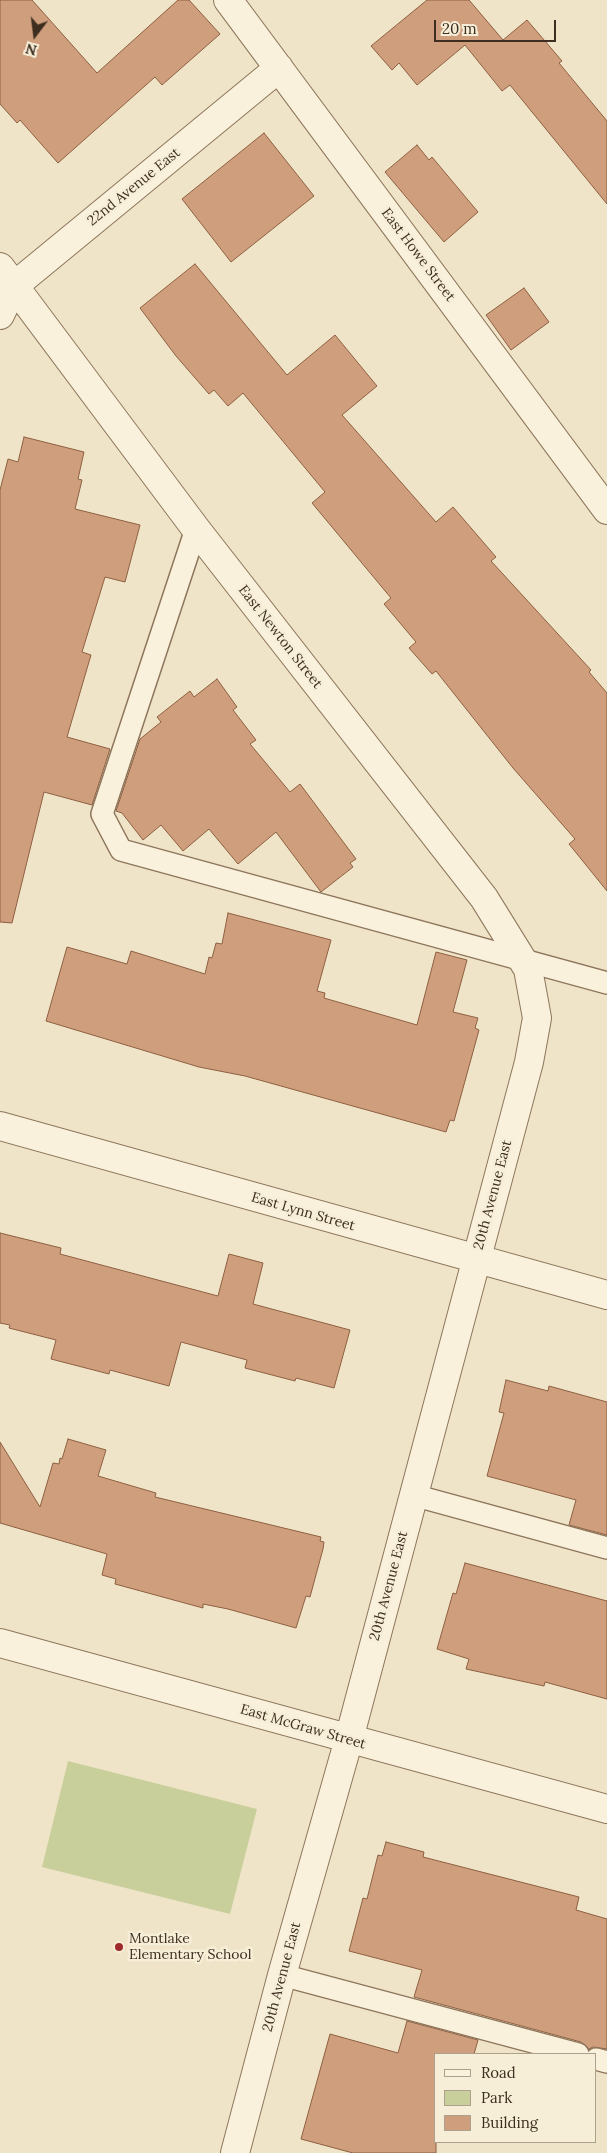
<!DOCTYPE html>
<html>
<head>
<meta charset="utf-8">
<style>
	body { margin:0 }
	#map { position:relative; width:607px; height:2153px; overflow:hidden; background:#f0e4c8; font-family:Lora,serif }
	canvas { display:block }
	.legend { position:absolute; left:434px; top:2053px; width:162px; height:90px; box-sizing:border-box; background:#f7eed8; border:1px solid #ada18e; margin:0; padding:6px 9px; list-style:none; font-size:15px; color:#3d2e20 }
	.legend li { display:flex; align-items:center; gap:10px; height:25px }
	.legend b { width:25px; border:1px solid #ada18e }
	.north { position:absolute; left:10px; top:10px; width:50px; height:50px; -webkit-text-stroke:4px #f7eed8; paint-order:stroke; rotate:195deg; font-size:14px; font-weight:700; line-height:20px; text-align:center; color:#3d2e20 }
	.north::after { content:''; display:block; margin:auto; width:18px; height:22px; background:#3d2e20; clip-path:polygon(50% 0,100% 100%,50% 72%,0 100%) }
	.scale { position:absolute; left:434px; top:20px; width:122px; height:22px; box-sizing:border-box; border:2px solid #3d2e20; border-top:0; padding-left:6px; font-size:15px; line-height:18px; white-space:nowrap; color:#3d2e20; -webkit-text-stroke:4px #f7eed8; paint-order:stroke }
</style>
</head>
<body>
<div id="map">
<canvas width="607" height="2153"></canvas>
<ul class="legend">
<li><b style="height:6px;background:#faf1dc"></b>Road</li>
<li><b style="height:14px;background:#c9cf9b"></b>Park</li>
<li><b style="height:14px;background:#cf9f7d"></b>Building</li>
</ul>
<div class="north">N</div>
<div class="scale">20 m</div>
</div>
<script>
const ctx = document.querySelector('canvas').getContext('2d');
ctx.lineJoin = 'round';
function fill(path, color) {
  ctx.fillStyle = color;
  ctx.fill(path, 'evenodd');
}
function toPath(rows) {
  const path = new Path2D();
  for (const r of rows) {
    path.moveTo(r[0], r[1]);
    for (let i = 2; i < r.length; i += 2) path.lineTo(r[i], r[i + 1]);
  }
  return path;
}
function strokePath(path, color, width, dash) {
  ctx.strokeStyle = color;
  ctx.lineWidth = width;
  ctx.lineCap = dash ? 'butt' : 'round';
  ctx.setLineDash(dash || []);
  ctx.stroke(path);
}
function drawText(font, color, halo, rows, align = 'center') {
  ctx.font = font + ' Lora,serif';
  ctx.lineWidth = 5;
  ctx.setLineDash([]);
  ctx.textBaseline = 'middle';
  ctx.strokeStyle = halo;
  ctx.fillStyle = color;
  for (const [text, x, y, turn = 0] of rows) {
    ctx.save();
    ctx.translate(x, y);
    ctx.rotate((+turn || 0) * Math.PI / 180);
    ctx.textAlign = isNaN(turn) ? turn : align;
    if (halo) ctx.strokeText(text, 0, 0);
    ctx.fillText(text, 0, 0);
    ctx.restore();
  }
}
const green = toPath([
	[68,1761,257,1809,230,1914,42,1867]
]);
const building = toPath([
	[0,0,32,0,97,73,178,0,189,0,220,34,162,85,155,77,58,163,20,120,17,123,0,104,0,0],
	[427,0,469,0,503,40,527,20,562,61,559,63,607,121,607,204,510,85,502,91,465,45,417,85,399,63,392,70,371,46,427,0],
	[264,133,314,196,231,262,182,199,264,133],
	[417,145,429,160,432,157,478,212,444,242,385,172,417,145],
	[195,264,287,375,335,335,377,386,342,415,436,522,453,507,496,557,491,561,591,670,589,672,607,693,607,891,569,844,575,839,513,768,436,671,432,674,409,648,416,642,384,604,391,598,312,503,325,492,243,393,228,406,214,390,209,394,176,356,140,308,195,264],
	[524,288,549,322,511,350,486,315,524,288],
	[24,437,84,452,78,479,82,480,75,509,140,525,125,582,105,577,82,652,91,655,67,737,110,749,92,805,44,792,12,923,0,922,0,490,8,459,18,462,24,437],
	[217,679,237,707,233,710,256,740,250,744,290,792,300,784,356,859,350,863,353,867,321,892,276,832,238,864,209,829,183,851,161,825,143,840,122,813,116,811,140,739,161,722,157,717,190,691,194,697,217,679],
	[228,913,331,940,317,991,325,993,324,998,417,1025,436,952,467,960,453,1012,478,1018,475,1028,479,1030,454,1121,450,1120,446,1132,245,1076,199,1067,46,1021,67,947,127,964,131,951,205,974,209,957,212,958,216,943,222,944,228,913],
	[0,1233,61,1248,60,1254,218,1296,229,1254,263,1263,253,1304,350,1330,334,1388,296,1378,295,1381,245,1368,247,1360,181,1342,169,1386,110,1370,109,1374,51,1359,56,1340,9,1328,10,1325,0,1323,0,1233],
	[506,1380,548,1391,549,1386,607,1402,607,1535,569,1525,576,1500,487,1476,504,1413,499,1412,506,1380],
	[68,1439,106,1450,98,1476,156,1493,155,1497,321,1537,320,1541,324,1542,323,1549,310,1597,306,1596,296,1628,228,1609,203,1604,203,1608,115,1584,116,1579,102,1575,107,1554,0,1523,0,1442,40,1507,53,1463,59,1464,60,1458,62,1459,68,1439],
	[465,1563,607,1601,607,1699,545,1682,544,1686,466,1669,469,1659,437,1649,453,1593,456,1594,465,1563],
	[386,1842,424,1852,423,1857,579,1897,576,1910,607,1919,607,2049,593,2047,589,2049,581,2042,414,1997,422,1970,349,1951,363,1898,367,1899,378,1855,382,1856,386,1842],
	[407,2021,478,2040,474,2054,436,2054,436,2153,353,2153,301,2139,330,2034,398,2053,407,2021]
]);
const service = toPath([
	[196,529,102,814,121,850,607,983],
	[413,1495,607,1548],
	[282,1975,578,2054],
	[596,2059,607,2062]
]);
const minor = toPath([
	[228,0,607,510],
	[0,267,196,529,484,898,528,969,537,1018,529,1062,349,1739,282,1975,235,2153],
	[0,315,14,286,279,68],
	[0,1126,607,1295],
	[0,1643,607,1809]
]);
const markers = [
	[119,1947,5,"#9e2a2b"]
];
const streetNames = [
	["22nd Avenue East",134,187,-39],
	["East Howe Street",418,255,53],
	["East Newton Street",280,637,52],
	["20th Avenue East",493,1195,-75],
	["East Lynn Street",303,1212,16],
	["20th Avenue East",389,1586,-75],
	["East McGraw Street",303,1727,16],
	["20th Avenue East",282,1977,-75]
];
const poiNames = [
	["Montlake",129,1939],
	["Elementary School",129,1955]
];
fill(green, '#c9cf9b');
fill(building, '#cf9f7d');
strokePath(building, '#8d5f41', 1);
strokePath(service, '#8d765c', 24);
strokePath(minor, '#8d765c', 30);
strokePath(service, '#faf1dc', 21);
strokePath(minor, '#faf1dc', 28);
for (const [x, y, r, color] of markers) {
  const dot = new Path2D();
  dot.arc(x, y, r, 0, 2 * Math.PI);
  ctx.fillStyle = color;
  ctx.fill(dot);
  strokePath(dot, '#f7eed8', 2);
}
drawText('14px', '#3d2e20', '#f7eed8', streetNames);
drawText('14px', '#3d2e20', '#f7eed8', poiNames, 'left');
</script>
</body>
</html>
